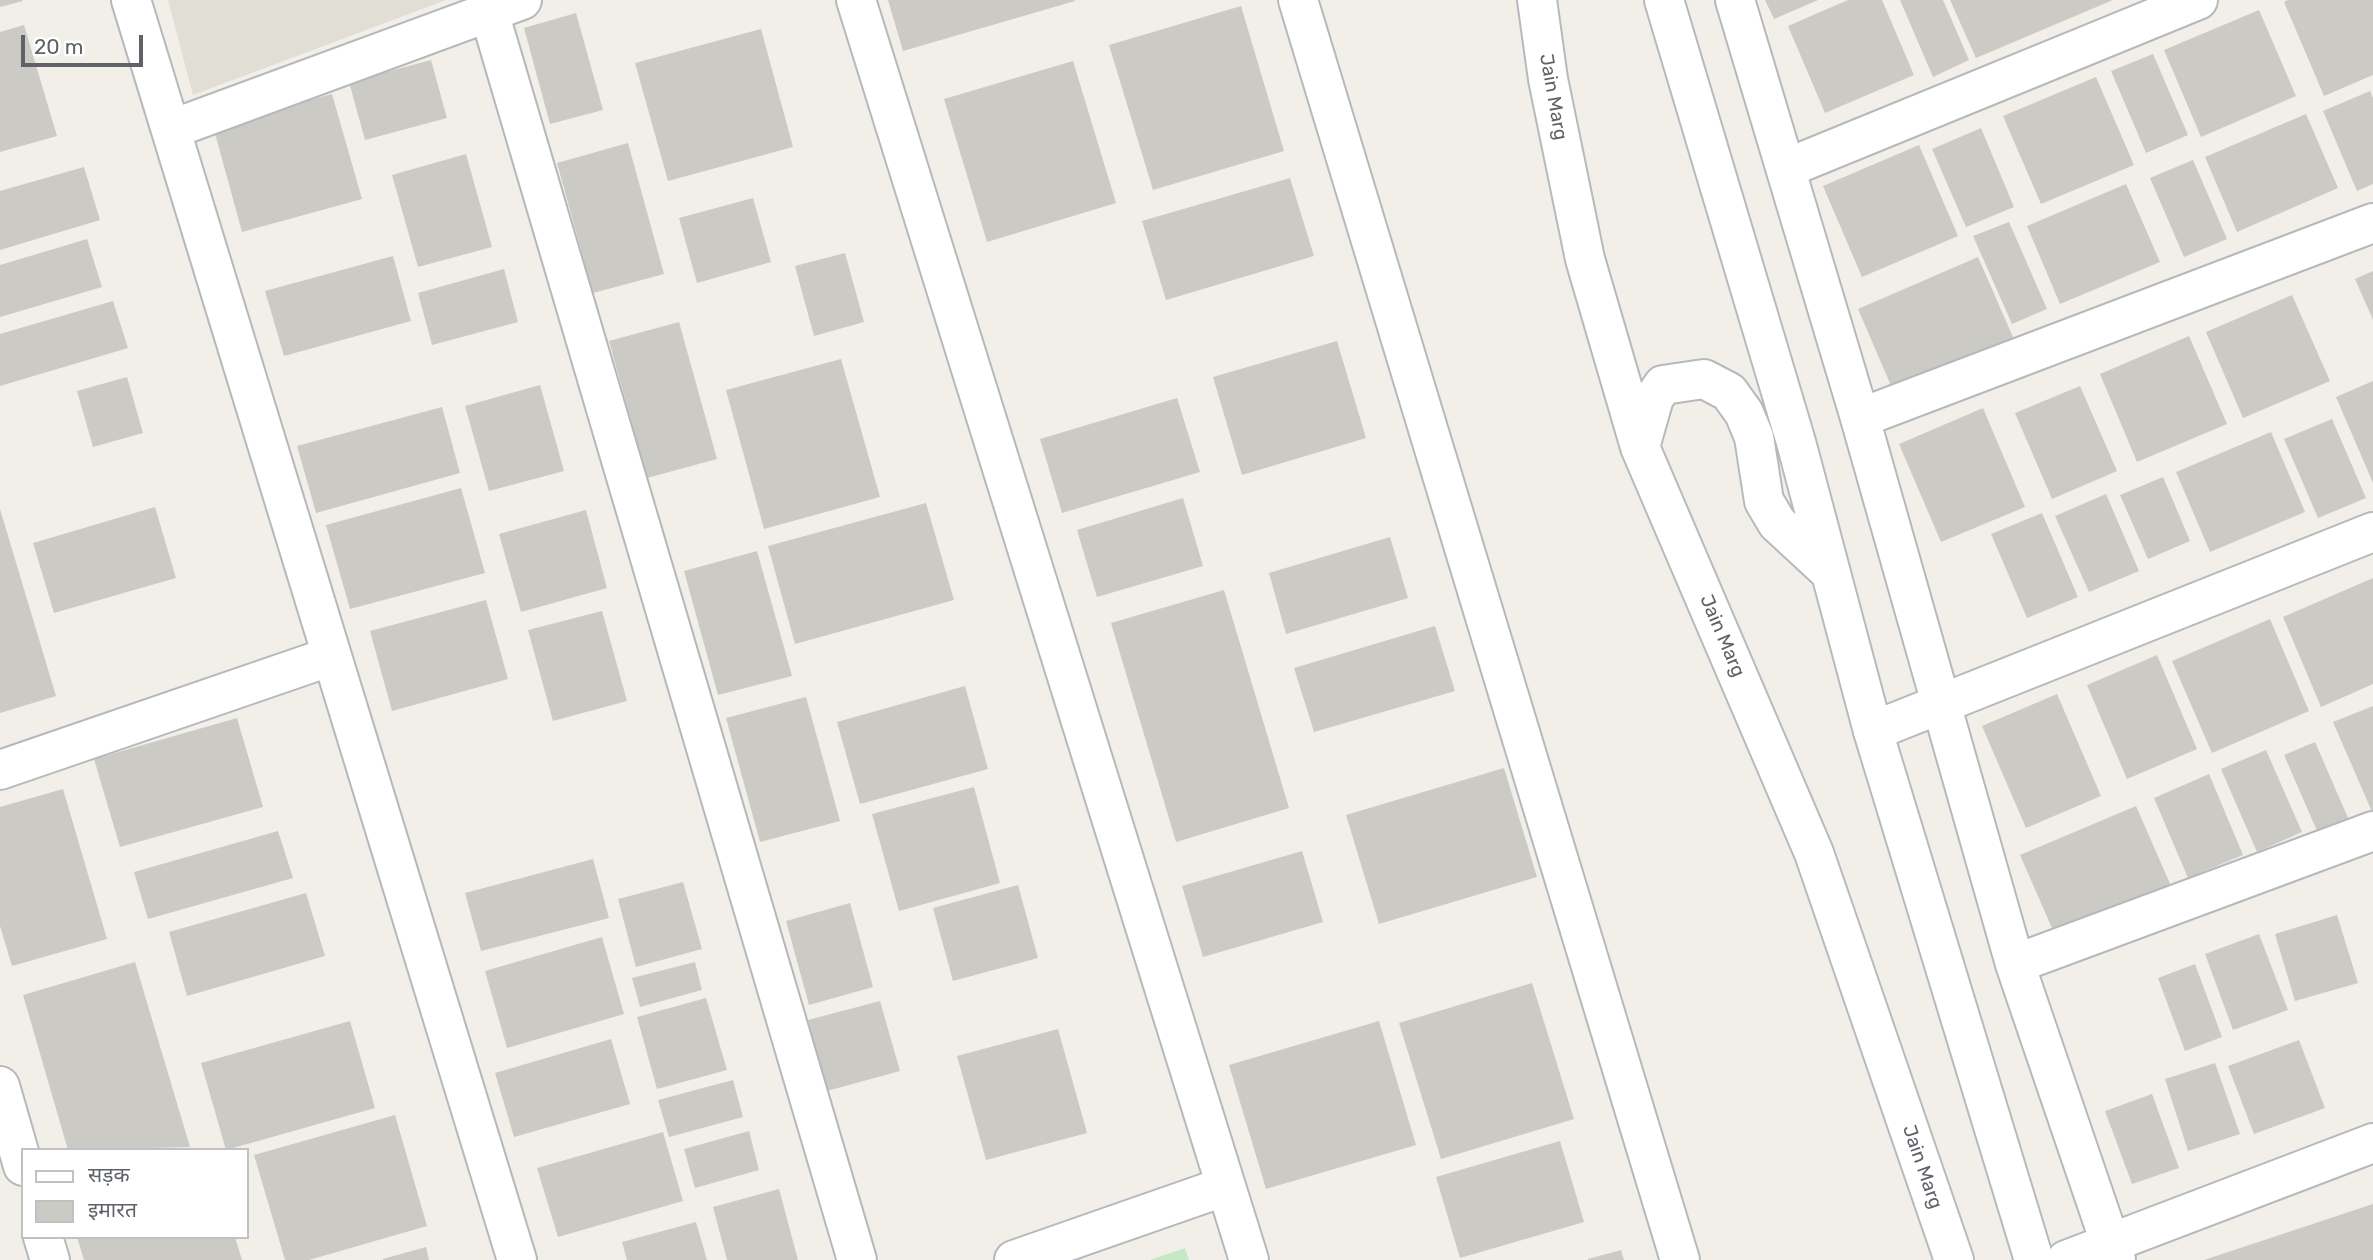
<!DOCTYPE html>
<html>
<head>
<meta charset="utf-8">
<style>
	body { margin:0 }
	#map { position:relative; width:2373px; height:1260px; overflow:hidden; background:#f1efe8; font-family:Rubik,"Noto Sans Devanagari",sans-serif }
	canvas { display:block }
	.legend { position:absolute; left:21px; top:1148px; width:228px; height:91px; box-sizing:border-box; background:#fff; border:2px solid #bfc1c3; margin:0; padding:9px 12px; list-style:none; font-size:21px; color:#5f6368 }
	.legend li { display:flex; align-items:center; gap:14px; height:35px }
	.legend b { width:35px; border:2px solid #bfc1c3 }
	.scale { position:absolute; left:21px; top:35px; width:122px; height:32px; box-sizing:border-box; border:4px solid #5f6368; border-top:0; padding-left:9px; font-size:21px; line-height:24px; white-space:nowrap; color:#5f6368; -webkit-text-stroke:5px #fff; paint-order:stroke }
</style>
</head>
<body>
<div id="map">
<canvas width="2373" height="1260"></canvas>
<ul class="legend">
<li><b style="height:9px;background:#fff"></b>सड़क</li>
<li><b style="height:19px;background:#cccac5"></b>इमारत</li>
</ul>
<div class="scale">20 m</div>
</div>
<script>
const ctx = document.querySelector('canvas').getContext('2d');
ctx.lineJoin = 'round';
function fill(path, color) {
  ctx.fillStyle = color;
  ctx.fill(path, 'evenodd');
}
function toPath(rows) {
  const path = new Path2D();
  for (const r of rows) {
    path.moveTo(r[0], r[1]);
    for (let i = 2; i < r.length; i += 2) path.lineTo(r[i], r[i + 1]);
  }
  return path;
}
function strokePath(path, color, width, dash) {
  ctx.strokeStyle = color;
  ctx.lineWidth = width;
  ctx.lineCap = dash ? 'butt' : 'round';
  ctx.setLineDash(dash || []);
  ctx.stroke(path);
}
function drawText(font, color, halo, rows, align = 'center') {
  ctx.font = font + ' Rubik,sans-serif';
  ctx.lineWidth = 6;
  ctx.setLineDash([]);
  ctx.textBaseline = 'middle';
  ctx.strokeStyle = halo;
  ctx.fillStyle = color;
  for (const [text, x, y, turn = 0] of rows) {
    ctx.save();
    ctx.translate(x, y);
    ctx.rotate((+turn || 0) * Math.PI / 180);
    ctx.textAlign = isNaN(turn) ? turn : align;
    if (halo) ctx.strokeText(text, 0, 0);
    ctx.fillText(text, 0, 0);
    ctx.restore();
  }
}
const education = toPath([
	[168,0,446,0,193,95]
]);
const green = toPath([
	[1185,1248,1189,1260,1150,1260]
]);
const building = toPath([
	[0,0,22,0,23,1,0,7],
	[888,0,1074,0,1075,1,903,51],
	[1765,0,1818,0,1774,19],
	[1848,0,1882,0,1914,75,1825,113,1788,26],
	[1900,0,1943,0,1969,60,1933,77],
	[1950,0,2113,0,1976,58],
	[2288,0,2373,0,2373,75,2324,96,2284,2],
	[1241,6,1284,151,1153,190,1109,45],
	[2259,10,2296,96,2201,137,2164,50],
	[576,13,603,110,550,124,524,28],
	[24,25,57,136,0,152,0,32],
	[761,29,793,147,668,181,635,63],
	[2153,54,2188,135,2146,153,2111,71],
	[431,60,447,118,365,140,349,82],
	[1073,61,1116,203,987,242,944,99],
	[2096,77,2134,165,2041,204,2003,116],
	[2370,91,2373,98,2373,184,2357,191,2323,111],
	[332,94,362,199,242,232,213,126],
	[2306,114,2338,188,2237,232,2205,157],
	[1981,128,2014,207,1966,227,1932,149],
	[628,143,664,274,593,293,557,163],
	[1919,145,1958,236,1862,277,1823,186],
	[466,154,492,247,418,267,392,175],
	[2193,160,2227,239,2184,257,2150,178],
	[84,167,100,220,0,250,0,191],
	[1290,178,1314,256,1166,300,1142,221],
	[2126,184,2160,262,2060,304,2027,226],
	[753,198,771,262,697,283,679,218],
	[2009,222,2047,309,2012,324,1973,236],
	[87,239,102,287,0,317,0,265],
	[845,253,864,322,814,336,795,266],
	[393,256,411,321,284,356,265,291],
	[1978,257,2016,344,1895,395,1858,309],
	[504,269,518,322,432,345,418,293],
	[2373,271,2373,320,2355,279],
	[2292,295,2330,381,2243,418,2206,332],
	[113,301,128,348,0,386,0,334],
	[679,322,717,459,647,478,609,341],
	[2189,336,2227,424,2137,462,2100,374],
	[1337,341,1366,438,1242,475,1213,377],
	[841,359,880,497,764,529,726,390],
	[127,377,143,433,93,447,77,391],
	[2373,381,2373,483,2336,397],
	[540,385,564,471,489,491,465,406],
	[2080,386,2117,471,2052,499,2015,413],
	[1177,398,1200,472,1062,513,1040,439],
	[442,407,460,473,316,513,297,446],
	[1983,408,2025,507,1941,542,1899,444],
	[2332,419,2366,498,2318,518,2284,439],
	[2271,432,2305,512,2210,552,2176,472],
	[2163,477,2190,541,2148,559,2120,495],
	[461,488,485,573,350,609,326,525],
	[2106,494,2139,571,2089,592,2055,516],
	[1183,498,1203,566,1097,597,1077,530],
	[926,503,954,600,795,644,768,546],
	[155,507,176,578,54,613,33,543],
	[0,509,56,696,0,713],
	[586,510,607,588,521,612,499,534],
	[2042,513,2078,597,2027,618,1991,534],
	[1390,537,1408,598,1286,634,1269,573],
	[757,551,792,676,718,695,684,571],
	[2373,578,2373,684,2321,707,2283,617],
	[1224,590,1289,808,1176,842,1111,623],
	[486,600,508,679,392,711,370,631],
	[602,611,627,701,553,721,528,630],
	[2270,619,2309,711,2212,753,2172,661],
	[1435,626,1455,691,1314,732,1294,668],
	[2157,655,2197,749,2127,779,2087,685],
	[965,686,988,769,860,804,837,722],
	[2057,694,2101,796,2026,828,1982,726],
	[806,697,840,821,760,842,726,718],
	[2373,706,2373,814,2333,722],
	[237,718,263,807,120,847,94,759],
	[2315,742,2352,827,2321,840,2284,755],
	[2266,750,2302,832,2257,852,2221,769],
	[1504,768,1537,877,1379,924,1346,815],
	[2209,774,2243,855,2188,878,2154,798],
	[974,787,1000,883,899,911,872,814],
	[63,789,107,939,12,966,0,926,0,807],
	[2136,806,2171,886,2055,935,2020,855],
	[278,831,293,878,148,919,134,872],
	[1302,851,1323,922,1203,957,1182,886],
	[593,859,609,918,481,951,465,893],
	[683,882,702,949,636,967,618,899],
	[1018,885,1038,958,953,981,933,908],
	[306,893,325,956,187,996,169,932],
	[850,903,873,987,809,1005,786,921],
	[2337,915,2358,983,2295,1001,2275,934],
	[2259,934,2288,1010,2233,1030,2205,954],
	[602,937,624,1014,507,1048,485,971],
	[135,962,190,1147,68,1150,23,995],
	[695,962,702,990,640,1007,632,978],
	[2195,964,2222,1037,2185,1051,2158,978],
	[1532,983,1574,1119,1441,1159,1399,1023],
	[706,998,727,1070,657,1089,637,1017],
	[880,1001,900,1071,827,1091,808,1020],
	[350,1021,375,1108,226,1150,201,1063],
	[1379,1021,1416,1145,1266,1189,1229,1065],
	[1058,1029,1087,1133,986,1160,957,1056],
	[611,1039,630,1104,514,1137,495,1073],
	[2299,1040,2325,1108,2254,1134,2228,1066],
	[2215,1063,2240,1134,2188,1151,2165,1079],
	[733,1080,743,1117,669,1137,658,1100],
	[2152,1094,2179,1168,2132,1184,2105,1111],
	[395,1115,427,1226,309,1260,285,1260,254,1155],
	[749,1131,759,1170,695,1188,684,1149],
	[663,1132,683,1201,558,1237,537,1168],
	[1560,1141,1584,1222,1460,1258,1436,1177],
	[779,1189,798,1260,727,1260,713,1207],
	[2373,1204,2373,1260,2204,1260],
	[696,1222,707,1260,627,1260,622,1242],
	[77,1237,235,1237,242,1260,84,1260],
	[426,1247,429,1260,383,1260,383,1259],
	[1621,1250,1624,1260,1588,1260,1588,1259]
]);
const street = toPath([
	[131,0,517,1260],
	[856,0,1249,1260],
	[1298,0,1680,1260],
	[1735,0,1860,418,2015,964,2116,1260],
	[489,12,857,1260],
	[172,129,522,0],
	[1787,168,2198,0],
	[1860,418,2373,223],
	[1873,731,2373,532],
	[0,770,332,656],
	[2015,964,2373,831],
	[0,1086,23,1166],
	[43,1237,50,1260],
	[1014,1260,1226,1186],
	[2066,1260,2373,1143]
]);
const secondary = toPath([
	[1537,0,1548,79,1585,259,1640,447,1814,853,1954,1260],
	[1664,0,1796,442,1873,731,2034,1260],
	[1640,447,1654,398,1663,385,1704,379,1729,392,1744,413,1754,437,1764,501,1777,523,1831,573]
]);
const streetNames = [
	["Jain Marg",1553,97,80],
	["Jain Marg",1722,636,67],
	["Jain Marg",1922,1167,71]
];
fill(education, '#e1ded6');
fill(green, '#c5e8c5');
fill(building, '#cccac5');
strokePath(street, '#b5b8bc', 42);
strokePath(secondary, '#b6babf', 42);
strokePath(street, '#fff', 38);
strokePath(secondary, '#fff', 38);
drawText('19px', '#5f6368', '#fff', streetNames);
</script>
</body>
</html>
